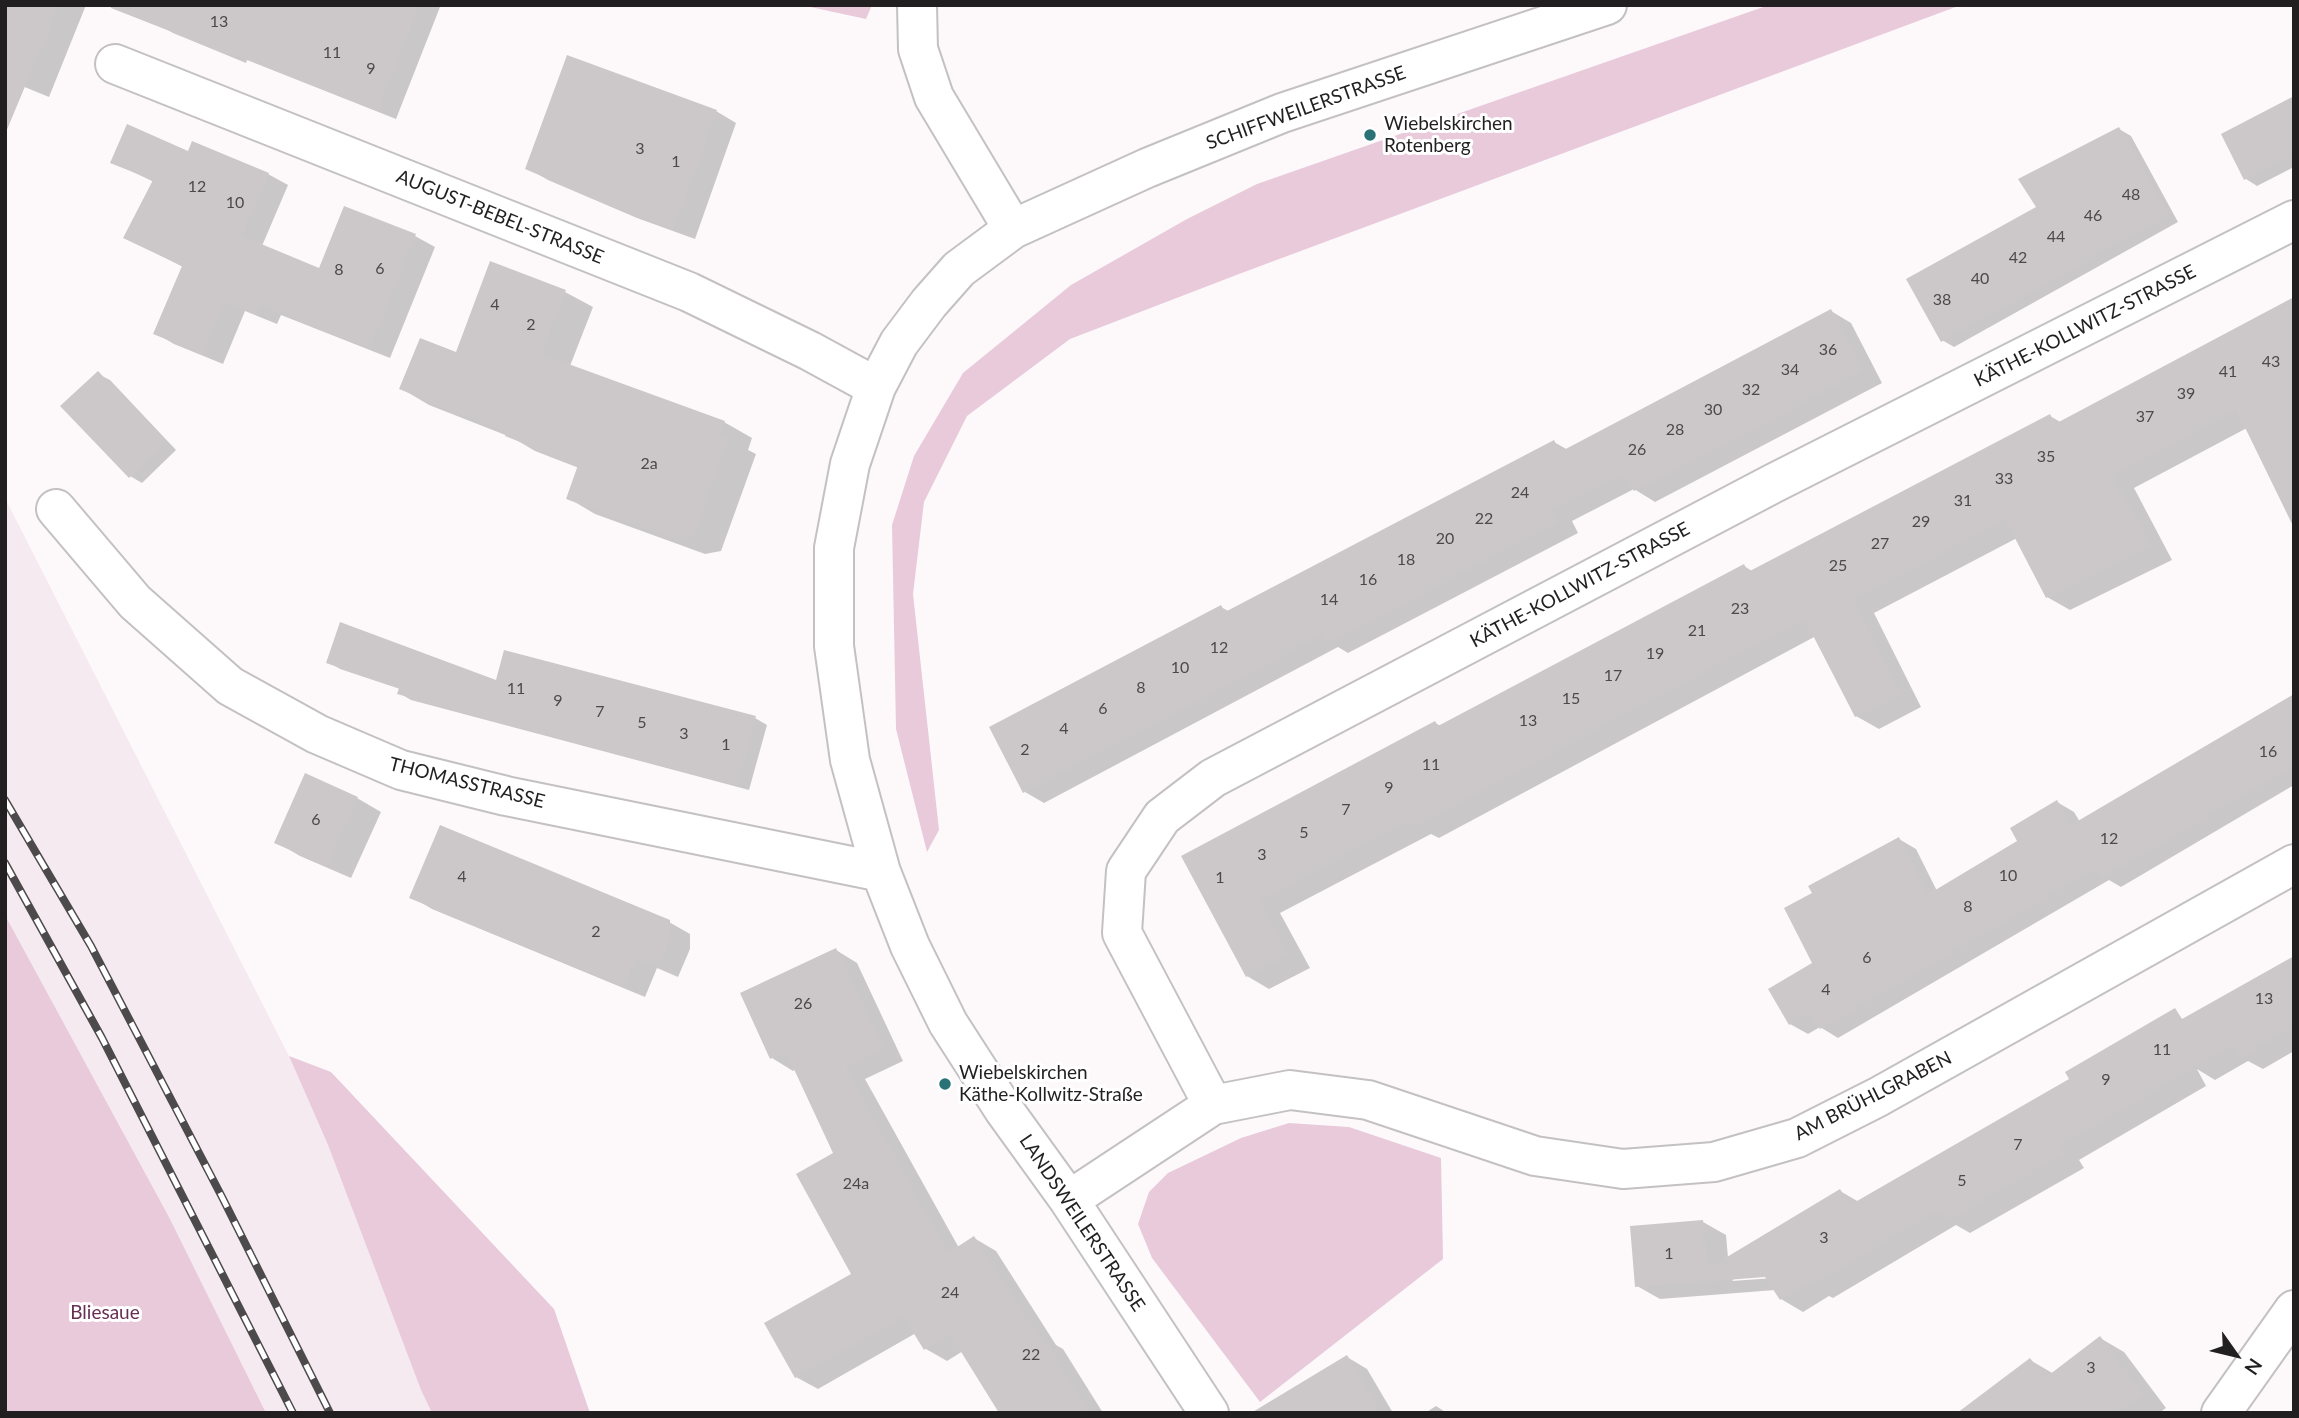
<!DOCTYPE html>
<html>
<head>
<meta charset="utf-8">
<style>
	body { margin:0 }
	#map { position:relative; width:2299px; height:1418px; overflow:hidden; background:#fdf9fb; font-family:Lato,sans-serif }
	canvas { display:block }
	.frame { position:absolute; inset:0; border:7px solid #211f20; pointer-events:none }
	.north { position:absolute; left:2201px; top:1320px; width:70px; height:70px; -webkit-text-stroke:5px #fff; paint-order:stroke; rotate:124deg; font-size:19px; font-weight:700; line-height:28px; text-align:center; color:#211f20 }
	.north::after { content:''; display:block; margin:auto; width:24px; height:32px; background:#211f20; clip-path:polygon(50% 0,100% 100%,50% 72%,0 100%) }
</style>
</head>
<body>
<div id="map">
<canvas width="2299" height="1418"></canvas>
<div class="frame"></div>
<div class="north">N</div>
</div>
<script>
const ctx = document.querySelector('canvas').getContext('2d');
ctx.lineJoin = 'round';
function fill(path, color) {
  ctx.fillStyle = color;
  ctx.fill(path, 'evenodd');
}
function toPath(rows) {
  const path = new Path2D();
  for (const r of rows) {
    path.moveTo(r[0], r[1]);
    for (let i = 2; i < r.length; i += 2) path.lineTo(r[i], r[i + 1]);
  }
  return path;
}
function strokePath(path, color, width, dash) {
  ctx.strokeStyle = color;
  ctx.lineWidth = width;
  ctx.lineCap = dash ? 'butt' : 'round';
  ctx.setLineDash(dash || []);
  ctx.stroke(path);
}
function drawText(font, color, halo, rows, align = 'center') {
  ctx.font = font + ' Lato,sans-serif';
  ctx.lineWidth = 6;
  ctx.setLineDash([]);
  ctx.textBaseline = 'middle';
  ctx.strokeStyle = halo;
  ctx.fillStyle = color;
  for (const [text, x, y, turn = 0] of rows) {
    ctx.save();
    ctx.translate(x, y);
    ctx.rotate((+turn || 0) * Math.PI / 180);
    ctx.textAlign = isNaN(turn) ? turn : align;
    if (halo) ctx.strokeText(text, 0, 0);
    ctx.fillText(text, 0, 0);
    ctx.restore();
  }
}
const built = toPath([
	[5,498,289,1056,328,1145,421,1390,432,1413,266,1413,169,1217,5,915]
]);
const green = toPath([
	[801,5,872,5,866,19],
	[1769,5,1961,5,1239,274,1070,339,967,416,924,502,913,594,939,830,927,852,896,729,892,525,914,456,963,373,1071,285,1187,219,1257,184],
	[5,915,169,1217,266,1413,5,1413],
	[289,1056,331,1072,554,1309,590,1413,432,1413,421,1390,328,1145],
	[1289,1123,1349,1127,1441,1158,1443,1259,1260,1402,1152,1258,1138,1224,1149,1192,1168,1173,1241,1138]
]);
const shadow = toPath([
	[5,5,86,5,49,97,5,79],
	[359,5,440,7,396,119,247,60,246,63,173,33,155,23],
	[2294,98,2294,167,2257,186,2246,179],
	[716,111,736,123,695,239,637,218,548,180,527,168],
	[2119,129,2131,136,2178,222,1954,347,1942,340,2039,208],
	[189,153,268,174,288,185,262,246,320,271,415,236,435,247,390,358,281,315,277,324,245,311,223,364,174,344,155,333,183,267,125,237,154,182,112,162],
	[491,263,565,292,593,307,570,366,724,422,752,438,748,450,756,454,721,551,705,554,595,514,568,498,579,468,535,451,513,438,429,405,402,389,457,354],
	[1831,311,1851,323,1882,383,1655,502,1634,489,1572,521,1578,533,1348,653,1338,647,1044,803,1025,792,1221,607,1230,612,1554,442,1568,450],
	[98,374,110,380,176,450,142,483,130,476],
	[2294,403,2134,488,2172,560,2070,610,2047,597,2017,538,1874,613,1921,707,1879,729,1856,716,1816,636,1439,838,1431,834,1280,913,1310,968,1269,989,1247,976,1184,856,1435,723,1441,726,1744,566,1752,571,2050,416,2062,423],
	[328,662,755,718,767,725,749,790,411,700,399,693,400,689,340,669],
	[2294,696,2294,785,2121,887,2109,880,1838,1038,1820,1027,1808,1034,1790,1024,1815,963,1899,839,1916,849,1937,891,2019,842,2057,802,2074,812,2080,822],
	[357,798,381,812,351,878,300,856,276,842],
	[412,897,669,922,690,934,690,949,678,977,657,968,645,997,432,909],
	[836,950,857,963,903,1061,865,1079,959,1248,974,1238,996,1251,1056,1345,1063,1349,1103,1413,1001,1413,963,1351,947,1361,926,1349,916,1333,818,1389,796,1377,853,1274,836,1154,796,1069,793,1071,772,1058],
	[2294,957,2294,1051,2263,1069,2248,1061,2215,1080,2197,1069,2206,1086,2079,1160,2084,1168,1970,1233,1956,1225,1833,1298,1829,1296,1803,1312,1781,1299,1775,1290,1660,1299,1637,1286,1703,1222,1726,1235,1728,1258,1840,1191,1859,1202],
	[1774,1274,1774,1278,1732,1281,1736,1277],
	[2100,1338,2124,1352,2166,1408,2159,1413,1993,1413,2030,1360,2054,1374],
	[1347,1357,1367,1369,1393,1413,1309,1413],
	[1436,1406,1447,1413,1425,1413]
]);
const building = toPath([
	[5,5,59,5,6,132,5,132],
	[111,5,419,5,378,110,229,52,228,54,111,8],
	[567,55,717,110,674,228,614,207,525,169],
	[2294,96,2294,155,2244,180,2221,134],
	[127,124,188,151,192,141,269,173,242,236,319,268,344,206,416,234,370,348,261,305,257,315,225,301,203,354,153,334,182,266,123,238,153,180,110,163],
	[2119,127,2168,215,1941,342,1906,279,2036,207,2018,179],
	[490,261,566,290,541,354,725,421,721,434,729,437,693,536,676,539,566,499,578,465,505,436,506,432,399,389,420,338,456,352],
	[2294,297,2294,528,2236,409,2112,475,2151,547,2046,598,2005,519,1852,600,1900,694,1855,717,1804,618,1415,826,1411,820,1259,900,1288,955,1246,977,1181,856,1435,721,1438,726,1744,564,1748,572,2050,414,2055,424],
	[1831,309,1863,371,1634,491,1624,473,1553,510,1559,522,1327,643,1322,634,1023,793,989,727,1221,605,1225,612,1554,440,1560,452],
	[98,371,166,442,129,478,60,406],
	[340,622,496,680,504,650,756,716,737,785,397,694,399,688,326,663],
	[2294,694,2294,765,2102,878,2096,868,1820,1029,1810,1013,1789,1025,1768,989,1812,963,1784,908,1812,893,1808,886,1899,837,1927,895,2017,841,2010,828,2057,800,2071,825],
	[305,773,358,797,327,866,274,843],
	[440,825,670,920,670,937,658,967,636,958,624,986,409,898],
	[836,948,883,1048,844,1066,948,1253,974,1236,1038,1337,1042,1335,1090,1413,999,1413,950,1334,924,1350,903,1316,795,1378,764,1323,851,1274,796,1174,833,1153,786,1052,770,1059,740,993],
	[2294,956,2294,1026,2239,1058,2232,1045,2058,1147,2062,1154,1946,1221,1939,1209,1809,1287,1807,1283,1780,1300,1765,1277,1635,1287,1630,1226,1703,1220,1707,1269,1840,1189,1850,1205,2069,1079,2065,1072,2175,1008,2182,1019],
	[2100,1336,2143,1394,2117,1413,1957,1413,2030,1358,2045,1378],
	[1347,1355,1381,1413,1251,1413]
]);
const minor = toPath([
	[917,5,918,49,934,97,1013,229],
	[115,64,689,292,810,351,876,387],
	[56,509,135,602,230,686,317,734,401,770,506,796,881,872],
	[1213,1105,1122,933,1126,871,1162,817,1213,778,1774,483,2294,220],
	[1069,1200,1213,1105,1290,1090,1368,1100,1535,1156,1623,1169,1714,1162,1797,1138,1878,1097,2294,864],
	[1209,1413,1069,1200,1004,1110,948,1023,910,946,881,872,850,760,834,646,834,548,850,464,876,387,899,343,929,303,959,269,1013,229,1147,168,1282,113,1607,5],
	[2221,1413,2294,1310]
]);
const rail = toPath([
	[5,800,91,946,222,1197,330,1413],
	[5,863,102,1038,293,1413]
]);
const markers = [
	[1370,135,7,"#297377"],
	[945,1084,7,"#297377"]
];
const numberNames = [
	["13",219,22],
	["11",332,53],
	["9",371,69],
	["3",640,149],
	["1",676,162],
	["12",197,187],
	["48",2131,195],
	["10",235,203],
	["46",2093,216],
	["44",2056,237],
	["42",2018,258],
	["6",380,269],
	["8",339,270],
	["40",1980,279],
	["38",1942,300],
	["4",495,305],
	["2",531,325],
	["36",1828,350],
	["43",2271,362],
	["34",1790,370],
	["41",2228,372],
	["32",1751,390],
	["39",2186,394],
	["30",1713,410],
	["37",2145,417],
	["28",1675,430],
	["26",1637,450],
	["35",2046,457],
	["2a",649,464],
	["33",2004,479],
	["24",1520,493],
	["31",1963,501],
	["22",1484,519],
	["29",1921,522],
	["20",1445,539],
	["27",1880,544],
	["18",1406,560],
	["25",1838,566],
	["16",1368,580],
	["14",1329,600],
	["23",1740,609],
	["21",1697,631],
	["12",1219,648],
	["19",1655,654],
	["10",1180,668],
	["17",1613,676],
	["8",1141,688],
	["11",516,689],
	["15",1571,699],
	["9",558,701],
	["6",1103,709],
	["7",600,712],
	["13",1528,721],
	["5",642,723],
	["4",1064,729],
	["3",684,734],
	["1",726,745],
	["2",1025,750],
	["16",2268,752],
	["11",1431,765],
	["9",1389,788],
	["7",1346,810],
	["6",316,820],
	["5",1304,833],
	["12",2109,839],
	["3",1262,855],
	["10",2008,876],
	["4",462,877],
	["1",1220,878],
	["8",1968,907],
	["2",596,932],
	["6",1867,958],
	["4",1826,990],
	["13",2264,999],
	["26",803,1004],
	["11",2162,1050],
	["9",2106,1080],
	["7",2018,1145],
	["5",1962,1181],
	["24a",856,1184],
	["3",1824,1238],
	["1",1669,1254],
	["24",950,1293],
	["22",1031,1355],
	["3",2091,1368]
];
const streetNames = [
	["SCHIFFWEILERSTRASSE",1306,108,-20],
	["AUGUST-BEBEL-STRASSE",500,217,22],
	["KÄTHE-KOLLWITZ-STRASSE",2085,326,-27],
	["KÄTHE-KOLLWITZ-STRASSE",1580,585,-28],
	["THOMASSTRASSE",467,783,14],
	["AM BRÜHLGRABEN",1873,1096,-27],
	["LANDSWEILERSTRASSE",1082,1223,56]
];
const poiNames = [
	["Wiebelskirchen",1384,124],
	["Rotenberg",1384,146],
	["Wiebelskirchen",959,1073],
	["Käthe-Kollwitz-Straße",959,1095]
];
const parkNames = [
	["Bliesaue",105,1313]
];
fill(built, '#f5eaf0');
fill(green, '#e8cadb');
fill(shadow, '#0003');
fill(building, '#ccc8ca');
strokePath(minor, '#c4c1c3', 42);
strokePath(minor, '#fff', 38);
strokePath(rail, '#4c4a4b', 8);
strokePath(rail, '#fff', 5, [16]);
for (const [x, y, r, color] of markers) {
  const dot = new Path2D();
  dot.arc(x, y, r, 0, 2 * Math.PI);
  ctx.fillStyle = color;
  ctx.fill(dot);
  strokePath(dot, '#fff', 2.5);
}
drawText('16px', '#4c494a', null, numberNames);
drawText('19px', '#211f20', '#fff', streetNames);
drawText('19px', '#211f20', '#fff', poiNames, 'left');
drawText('19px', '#682f54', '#fff', parkNames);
</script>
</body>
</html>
